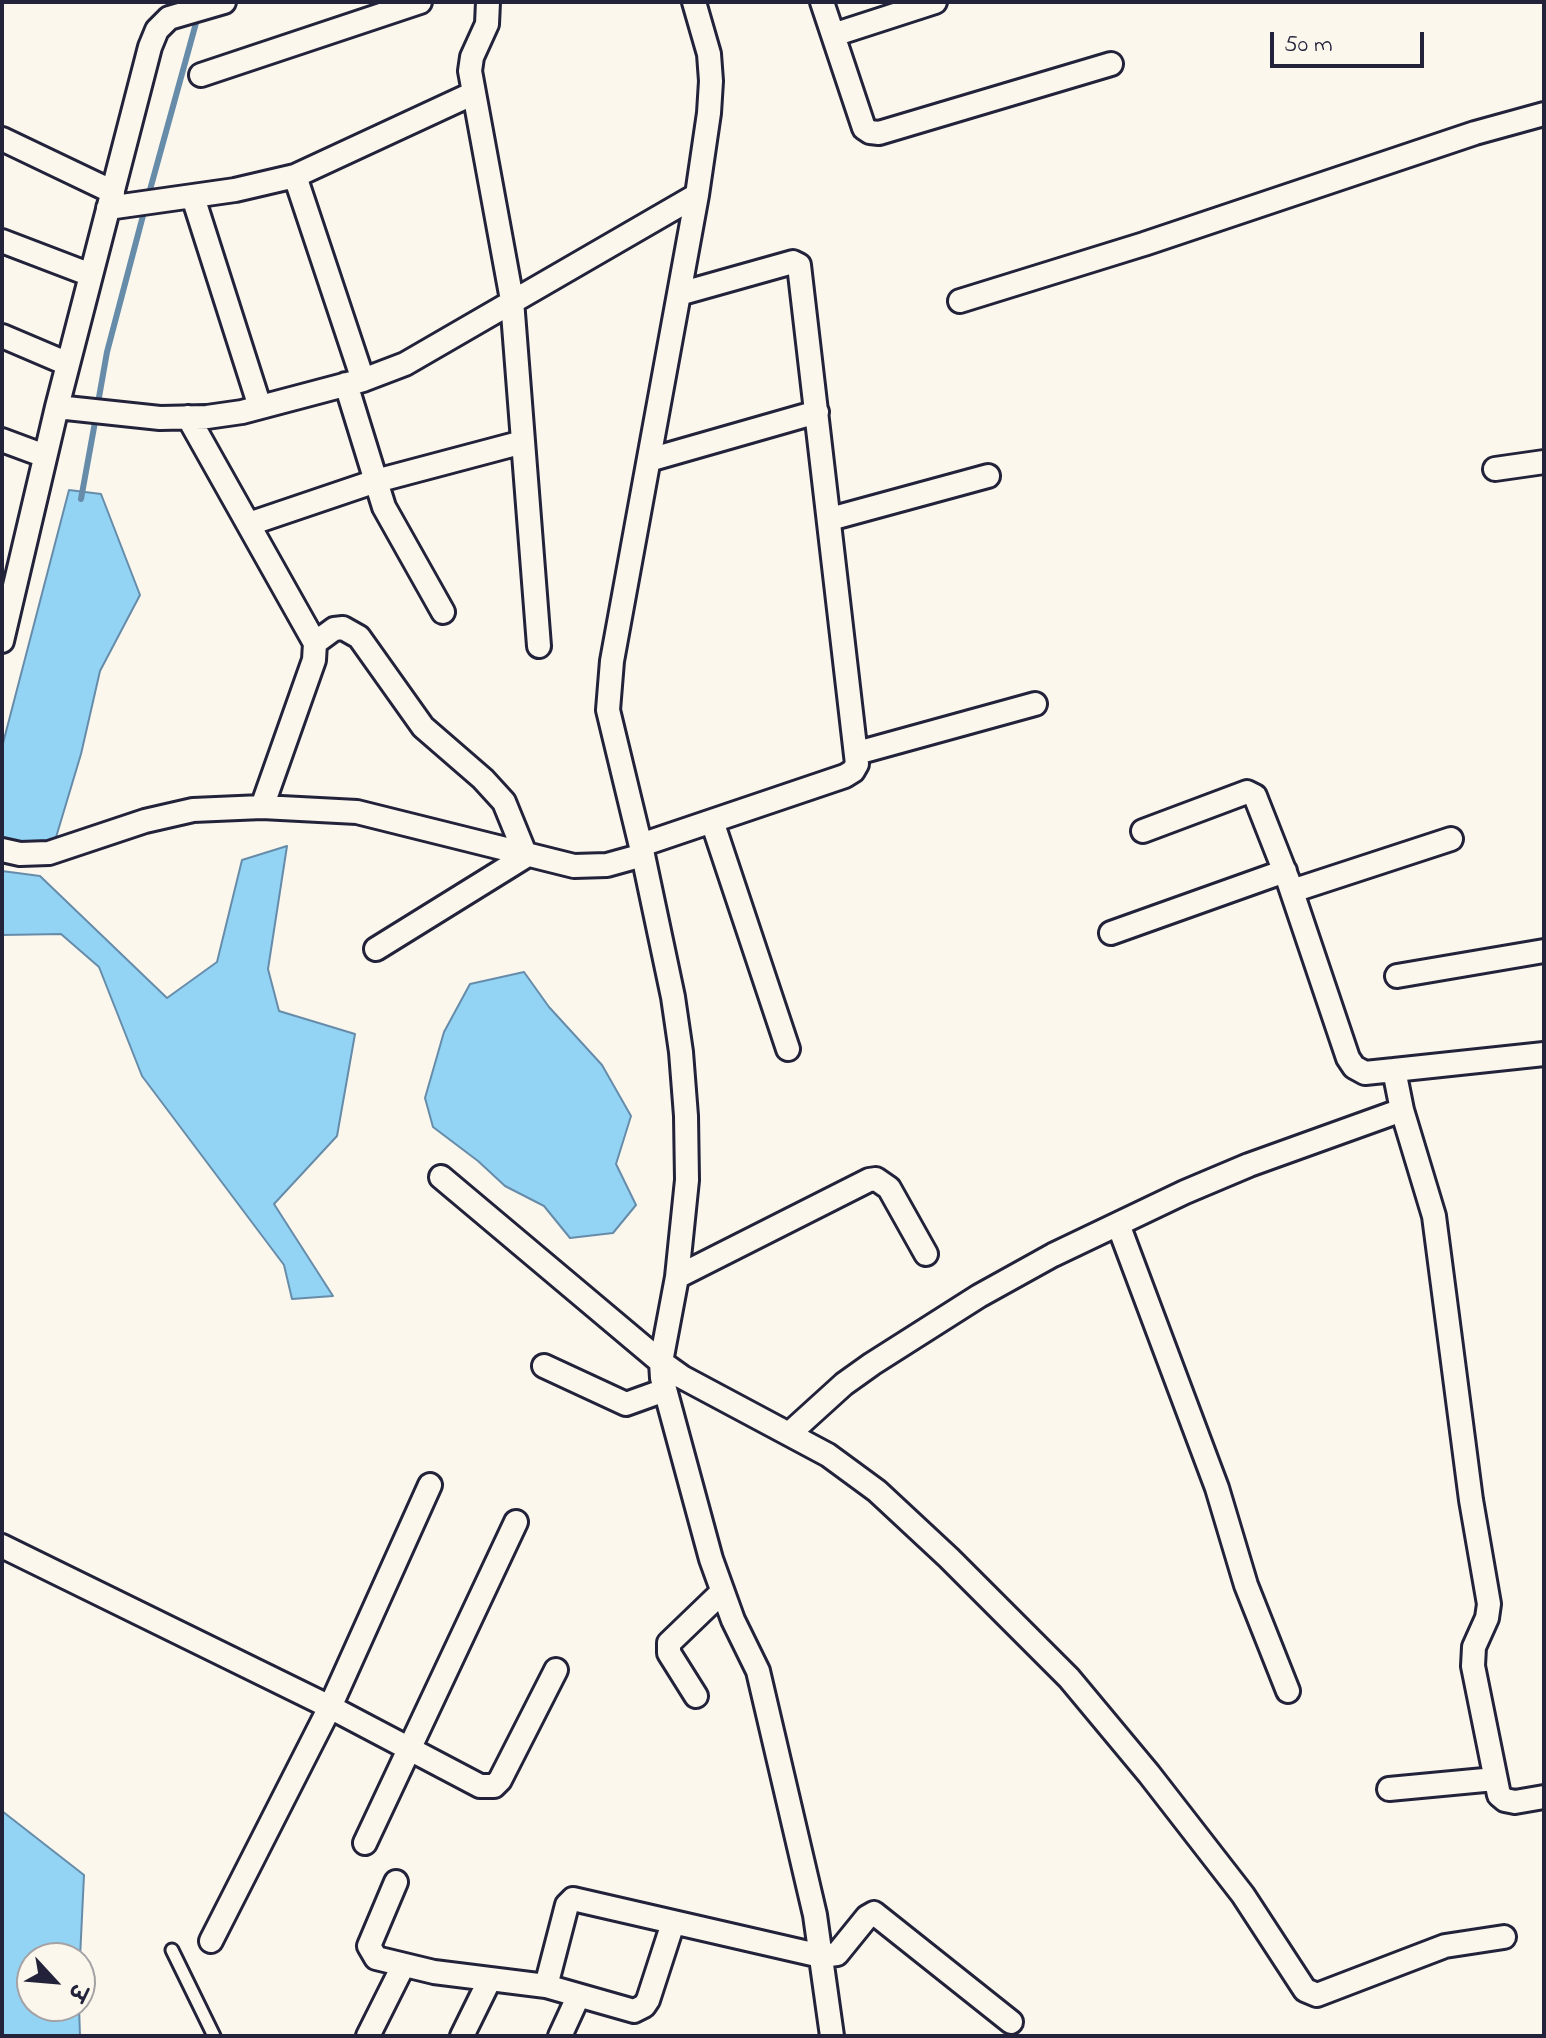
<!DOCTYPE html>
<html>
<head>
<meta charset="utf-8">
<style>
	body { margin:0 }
	#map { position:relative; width:1546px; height:2038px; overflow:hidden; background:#fbf7ec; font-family:"Indie Flower","Playpen Sans Deva",sans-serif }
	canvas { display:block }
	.frame { position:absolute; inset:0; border:4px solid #22223b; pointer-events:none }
	.north { position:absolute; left:16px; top:1942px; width:80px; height:80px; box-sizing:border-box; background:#fbf7ec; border:2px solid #a4a2a5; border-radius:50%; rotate:116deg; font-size:22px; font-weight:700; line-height:32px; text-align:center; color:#22223b }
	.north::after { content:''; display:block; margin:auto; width:28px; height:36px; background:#22223b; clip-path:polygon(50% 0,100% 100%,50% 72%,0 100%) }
	.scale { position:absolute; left:1270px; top:32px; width:154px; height:36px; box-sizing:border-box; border:4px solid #22223b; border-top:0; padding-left:10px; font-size:24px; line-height:28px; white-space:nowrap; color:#22223b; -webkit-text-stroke:6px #fbf7ec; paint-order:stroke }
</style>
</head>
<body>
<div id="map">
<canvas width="1546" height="2038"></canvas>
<div class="frame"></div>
<div class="north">उ</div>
<div class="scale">50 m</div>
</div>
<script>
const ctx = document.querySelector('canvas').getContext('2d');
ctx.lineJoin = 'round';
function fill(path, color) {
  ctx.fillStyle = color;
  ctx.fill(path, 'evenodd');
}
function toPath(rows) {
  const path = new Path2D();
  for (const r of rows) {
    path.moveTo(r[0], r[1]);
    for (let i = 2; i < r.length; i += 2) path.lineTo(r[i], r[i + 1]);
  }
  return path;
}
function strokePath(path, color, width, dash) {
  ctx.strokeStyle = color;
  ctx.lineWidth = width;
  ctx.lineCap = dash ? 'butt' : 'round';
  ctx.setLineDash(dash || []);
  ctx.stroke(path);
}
const water = toPath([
	[69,490,101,494,140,595,100,671,81,754,54,844,2,842,2,747,69,490],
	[287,846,268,969,279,1011,355,1034,337,1136,274,1204,333,1296,292,1299,284,1265,142,1076,99,967,61,934,2,935,2,871,40,876,167,998,217,962,242,860,287,846],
	[524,972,549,1007,602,1065,631,1116,616,1164,636,1205,613,1233,570,1238,544,1206,505,1186,478,1161,433,1127,425,1098,444,1032,470,984,524,972],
	[2,1811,84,1875,80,1958,32,1958,32,2006,79,2006,80,2036,2,2036,2,1811]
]);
const stream = toPath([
	[148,197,196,23],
	[98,403,107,352,145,208],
	[81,499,95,422]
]);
const service = toPath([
	[172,1950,214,2036]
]);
const minor = toPath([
	[488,2,487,24,472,57,470,71,512,300,539,646],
	[694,2,709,54,711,81,709,113,697,195,612,661,608,710,643,855,673,997,681,1052,686,1116,687,1180,677,1277,661,1362,662,1378,711,1559,733,1620,758,1671,815,1915,832,2036],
	[822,2,864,128,870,132,879,133,1111,64],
	[833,35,935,2],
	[201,75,420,2],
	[2,139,113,192],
	[295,176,363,380],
	[193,197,260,407],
	[108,208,235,190,295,176,474,93],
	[2,241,91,275],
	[960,301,1144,244,1475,133,1544,114],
	[2,336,68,364],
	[346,384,384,507,443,612],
	[57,407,160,418,207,417,242,412,363,380,405,364,697,195],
	[188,417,315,643,314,660,262,807],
	[2,440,45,456],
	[649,460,817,412],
	[1495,469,1544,462],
	[830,519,988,476],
	[249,524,376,481,523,442],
	[2,641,57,407,150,47,157,30,169,18,224,2],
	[315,643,334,629,343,628,359,637,423,727,483,779,504,802,526,856,376,949],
	[857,753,1035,704],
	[712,821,788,1049],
	[1143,831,1247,792,1255,796,1288,880,1348,1058,1354,1067,1365,1073,1394,1070],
	[641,845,845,776,853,771,857,764,799,265,793,262,679,294],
	[2,850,20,854,49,853,145,821,193,810,262,807,357,812,574,866,607,865,643,855],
	[1292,891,1451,839],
	[1111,933,1285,871],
	[1397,976,1544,951],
	[1402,1110,1434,1216,1471,1500,1489,1604,1487,1618,1474,1647,1473,1666,1499,1795,1505,1800,1515,1802,1544,1797],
	[441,1177,661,1362,682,1377,828,1455,877,1491,949,1558,1069,1678,1149,1774,1243,1895,1305,1990,1317,1995,1445,1946,1504,1937],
	[1118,1224,1217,1488,1246,1585,1288,1691],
	[677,1277,869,1180,876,1179,889,1188,926,1254],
	[544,1366,626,1404,665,1390],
	[790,1433,844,1384,872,1364,979,1296,1053,1255,1185,1192,1249,1165,1402,1110,1394,1070,1544,1054],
	[2,1546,330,1707,480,1786,494,1786,500,1780,556,1670],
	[696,1696,669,1653,669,1643,722,1592],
	[1389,1789,1495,1779],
	[365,1843,516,1522],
	[396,1882,369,1946,376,1958,434,1972,546,1986,634,2011,644,2006,648,2000,673,1923],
	[211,1941,330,1707,430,1485],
	[546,1986,567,1905,573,1899,821,1956,837,1954,867,1917,874,1913,1011,2022],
	[368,2036,403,1966],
	[462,2036,490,1979],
	[560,2036,578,1997]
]);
fill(water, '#93d3f4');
strokePath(water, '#668caa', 2);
strokePath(stream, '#668caa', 6);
strokePath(service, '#22223b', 17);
strokePath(minor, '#22223b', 28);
strokePath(service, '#fbf7ec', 11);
strokePath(minor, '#fbf7ec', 22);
</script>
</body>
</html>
